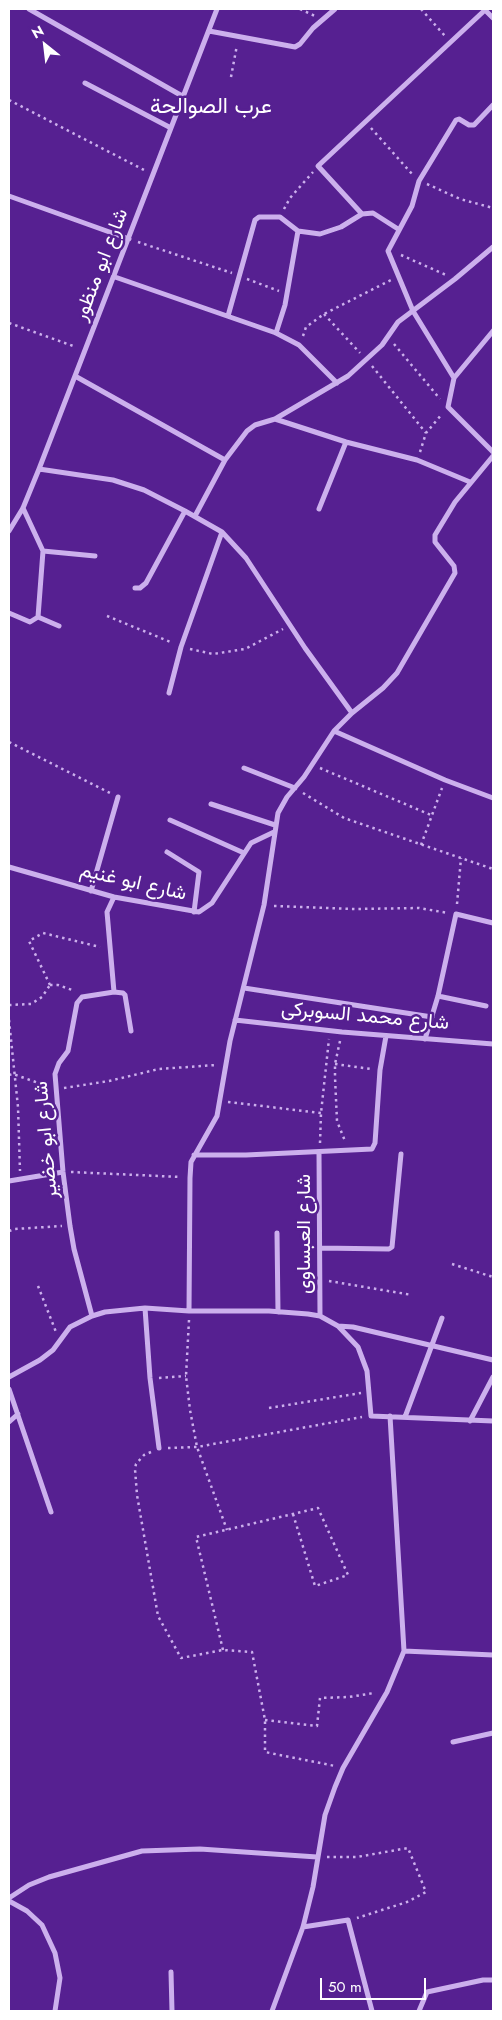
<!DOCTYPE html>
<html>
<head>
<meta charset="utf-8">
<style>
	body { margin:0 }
	#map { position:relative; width:502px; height:2020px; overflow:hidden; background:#562091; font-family:Jost,sans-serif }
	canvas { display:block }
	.frame { position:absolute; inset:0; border:10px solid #fff; pointer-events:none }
	.north { position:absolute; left:20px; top:20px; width:50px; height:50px; -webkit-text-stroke:4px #562091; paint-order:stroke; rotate:331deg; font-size:14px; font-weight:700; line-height:20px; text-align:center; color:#fff }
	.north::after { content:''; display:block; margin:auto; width:18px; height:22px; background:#fff; clip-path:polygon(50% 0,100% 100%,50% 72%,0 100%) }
	.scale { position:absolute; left:320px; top:1978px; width:106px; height:22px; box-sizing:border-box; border:2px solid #fff; border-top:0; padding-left:6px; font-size:15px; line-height:18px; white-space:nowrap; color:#fff; -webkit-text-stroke:4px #562091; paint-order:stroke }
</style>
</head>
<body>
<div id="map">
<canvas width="502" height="2020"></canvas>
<div class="frame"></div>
<div class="north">N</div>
<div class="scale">50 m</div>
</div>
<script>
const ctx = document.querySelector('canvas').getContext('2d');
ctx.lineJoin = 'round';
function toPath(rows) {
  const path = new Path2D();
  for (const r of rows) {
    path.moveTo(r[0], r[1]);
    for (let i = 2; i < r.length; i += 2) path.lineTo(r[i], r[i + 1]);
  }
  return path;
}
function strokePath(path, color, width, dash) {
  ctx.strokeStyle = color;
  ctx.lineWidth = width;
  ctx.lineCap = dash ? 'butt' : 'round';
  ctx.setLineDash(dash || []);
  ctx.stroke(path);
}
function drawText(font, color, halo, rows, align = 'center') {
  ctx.font = font + ' Jost,Vazirmatn,sans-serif';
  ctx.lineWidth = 5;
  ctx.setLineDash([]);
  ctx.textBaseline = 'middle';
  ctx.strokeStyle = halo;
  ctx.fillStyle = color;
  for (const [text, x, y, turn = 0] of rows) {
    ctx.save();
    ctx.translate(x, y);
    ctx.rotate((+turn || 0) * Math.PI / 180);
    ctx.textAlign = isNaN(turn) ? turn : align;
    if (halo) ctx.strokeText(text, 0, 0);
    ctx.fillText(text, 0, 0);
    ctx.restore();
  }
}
const path = toPath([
	[300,9,315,16],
	[421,9,445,36],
	[231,77,237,45],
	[9,100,144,170],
	[371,128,412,174],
	[427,184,460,199,493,208],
	[284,209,290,198,313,172],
	[138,242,232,273],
	[401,255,446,275],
	[247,279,279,291],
	[324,314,360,353],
	[9,323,76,347],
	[303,336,306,327,324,314,391,280],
	[394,344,440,399],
	[372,366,426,433],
	[420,452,426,433,442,414],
	[107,616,173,643],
	[190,649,213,654,245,649,283,629],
	[9,742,110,793],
	[320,768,431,815],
	[303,793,344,818,493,869],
	[421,845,442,788],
	[457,904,461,858],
	[274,906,355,909,419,908,448,913],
	[50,985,29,941,43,933,100,947],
	[50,985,58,985,75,991],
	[9,1005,31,1004,42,997,50,985],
	[9,1020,18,1107,20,1171],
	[340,1041,335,1064,335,1077,337,1121,345,1141],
	[335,1064,371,1069],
	[9,1075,13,1074,47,1086],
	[64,1088,109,1081,159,1069,216,1065],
	[228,1102,321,1113],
	[320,1143,321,1113,329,1039],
	[71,1172,181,1177],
	[9,1231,15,1229,62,1226],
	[452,1264,493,1277],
	[329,1281,412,1295],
	[38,1286,56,1332],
	[189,1320,186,1376,190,1410,197,1447,227,1530],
	[159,1378,186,1376],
	[269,1408,361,1393],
	[168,1448,197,1447,362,1417],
	[151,1452,144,1455,136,1464,135,1469,137,1495,158,1616,181,1658,223,1650,252,1652,265,1720,265,1752,335,1766],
	[223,1650,196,1537,318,1508,348,1575,315,1586,293,1514],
	[265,1720,317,1726,320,1698,349,1697,374,1693],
	[327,1857,357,1857,408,1848,426,1892,407,1902,357,1918]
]);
const street = toPath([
	[29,9,184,97],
	[484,9,493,18],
	[209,31,295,47,300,44,313,28,335,9],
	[85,83,171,128],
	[9,196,129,239],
	[362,214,318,166,485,10],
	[115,277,276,333,299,345,337,383],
	[228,316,255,220,259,217,280,217,298,231,320,234,341,227,362,214,373,213,398,229],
	[493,331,454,378,448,407,493,452],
	[276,333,285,305,298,231],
	[75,376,225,460,195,516],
	[454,378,413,311,388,251,412,206,419,181,456,120,459,119,469,125,474,125,493,105],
	[275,419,346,442,417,460,470,482],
	[225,460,247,431,255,425,275,419,348,376,382,345,398,322,455,279,493,247],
	[39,469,113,480,144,490,185,511,222,532,246,558,305,648,352,713],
	[23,508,43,551,38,617],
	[319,509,346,442],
	[9,531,23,508,39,469,217,9],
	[43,551,95,556],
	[135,588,140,588,146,583,185,511],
	[9,613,30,622,38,617],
	[38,617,59,626],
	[169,693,181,647,222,532],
	[334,731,445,780,493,798],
	[244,768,295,788],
	[211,804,275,825],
	[170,820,244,853],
	[167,852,199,872,194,912],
	[9,867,114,897,199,912,212,903,251,843,274,832],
	[91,891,118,797],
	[244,988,432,1017],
	[114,992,107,912,114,897],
	[438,996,486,1006],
	[235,1020,342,1032,493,1044],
	[425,1039,438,996,456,914,493,923],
	[319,1152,320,1316],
	[194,1155,246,1155,372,1149,375,1143,380,1070,386,1036],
	[9,1181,63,1172],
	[277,1233,278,1312],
	[320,1248,389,1249,392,1247,401,1154],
	[145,1308,150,1378,159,1448],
	[189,1311,190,1178,191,1162,217,1116,230,1041,264,905,278,813,287,797,304,777,334,731,352,713,383,688,397,673,455,573,454,566,435,542,435,535,455,502,493,456],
	[92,1316,74,1249,70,1226,63,1172,55,1074,59,1063,68,1051,77,1003,82,997,114,992,123,993,125,995,131,1031],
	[338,1326,353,1327,493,1360],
	[9,1377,40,1360,53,1350,70,1327,92,1316,105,1312,145,1308,189,1311,269,1311,308,1314,320,1316,338,1326,358,1347,367,1371,371,1416,493,1421],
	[9,1389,51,1512],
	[390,1416,404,1651],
	[405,1417,442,1318],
	[470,1421,493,1377],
	[9,1422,18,1414],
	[453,1742,493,1733],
	[9,1898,29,1885,49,1877,142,1851,200,1849,317,1857],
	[9,1901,27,1911,42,1925,55,1953,60,1978,55,2011],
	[303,1927,348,1920,372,2011],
	[171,1972,172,2011],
	[272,2011,303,1927,313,1887,325,1815,335,1787,343,1768,387,1692,404,1651,493,1655],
	[419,2011,427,1992,483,1980,493,1980]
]);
const streetNames = [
	["شارع ابو منظور",102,265,-69],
	["شارع ابو غنيم",133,883,13],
	["شارع محمد السوبركى",365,1017,5],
	["شارع ابو خضير",47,1140,-95],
	["شارع العبساوى",305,1234,-90]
];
const quarterNames = [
	["عرب الصوالحة",211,108]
];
strokePath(path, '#ccb0ed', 2.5, [2.5, 4]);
strokePath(street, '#ccb0ed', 5);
drawText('20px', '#fff', '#562091', streetNames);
drawText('22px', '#fff', '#562091', quarterNames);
</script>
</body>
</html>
